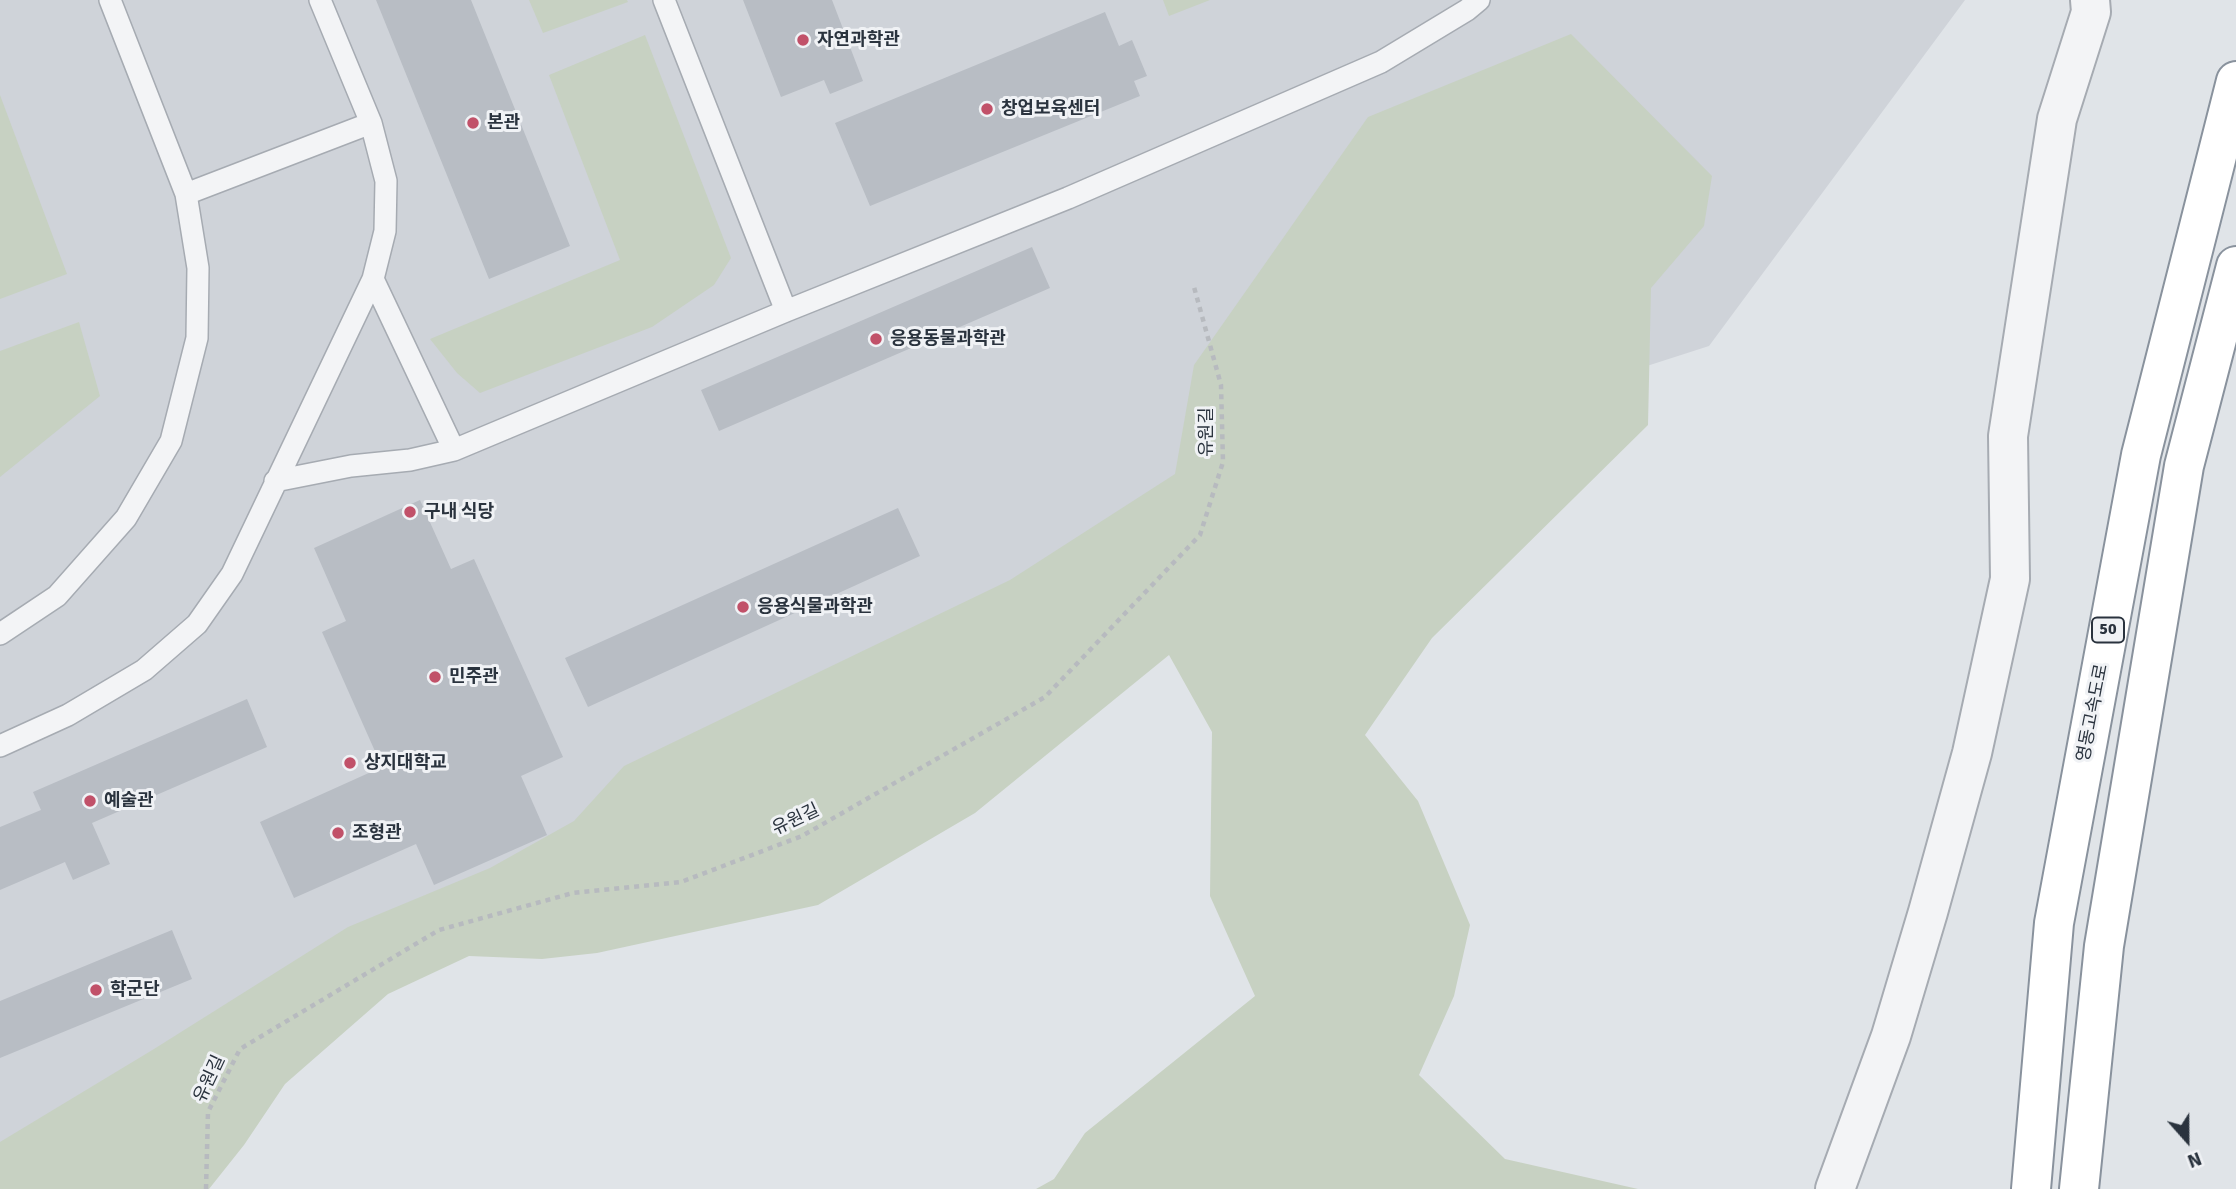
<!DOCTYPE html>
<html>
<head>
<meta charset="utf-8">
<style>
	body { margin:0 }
	#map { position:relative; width:2236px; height:1189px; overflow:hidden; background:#e0e4e8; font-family:Signika,sans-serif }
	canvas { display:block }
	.north { position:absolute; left:2152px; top:1105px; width:70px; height:70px; -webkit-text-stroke:5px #f0f2f5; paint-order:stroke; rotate:159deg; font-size:19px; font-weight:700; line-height:28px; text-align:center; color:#2a333e }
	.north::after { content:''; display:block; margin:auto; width:24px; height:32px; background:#2a333e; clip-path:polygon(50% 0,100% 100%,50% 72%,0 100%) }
</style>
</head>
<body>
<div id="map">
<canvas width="2236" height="1189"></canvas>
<div class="north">N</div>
</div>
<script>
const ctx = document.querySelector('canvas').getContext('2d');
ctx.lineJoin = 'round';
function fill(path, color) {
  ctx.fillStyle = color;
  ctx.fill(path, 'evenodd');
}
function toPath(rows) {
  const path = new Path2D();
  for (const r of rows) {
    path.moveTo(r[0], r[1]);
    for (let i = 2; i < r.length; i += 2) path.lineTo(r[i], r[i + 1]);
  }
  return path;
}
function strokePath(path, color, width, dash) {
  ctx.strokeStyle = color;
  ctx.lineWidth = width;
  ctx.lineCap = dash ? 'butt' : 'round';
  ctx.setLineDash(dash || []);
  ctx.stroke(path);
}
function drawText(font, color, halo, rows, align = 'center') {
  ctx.font = font + ' Signika,"Noto Sans KR",sans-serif';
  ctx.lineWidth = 6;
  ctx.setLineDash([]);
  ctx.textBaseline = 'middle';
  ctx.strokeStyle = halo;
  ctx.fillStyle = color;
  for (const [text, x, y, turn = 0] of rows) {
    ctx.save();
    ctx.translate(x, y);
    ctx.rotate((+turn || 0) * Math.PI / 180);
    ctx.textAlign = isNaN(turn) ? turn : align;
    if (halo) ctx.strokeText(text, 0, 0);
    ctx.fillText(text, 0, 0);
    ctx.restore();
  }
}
const built = toPath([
	[0,0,1965,0,1709,346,1532,403,1141,521,0,1189]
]);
const green = toPath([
	[529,0,627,0,628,2,543,33],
	[1163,0,1210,0,1169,16],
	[1571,34,1712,176,1704,226,1651,288,1648,425,1432,638,1365,735,1418,801,1470,925,1454,996,1419,1075,1505,1159,1638,1189,1036,1189,1054,1179,1085,1133,1255,996,1210,896,1212,732,1169,655,975,813,818,905,597,953,542,959,469,956,388,994,285,1084,244,1145,209,1189,0,1189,0,1142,154,1049,348,927,490,868,574,821,624,766,1010,580,1175,474,1194,365,1368,117],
	[645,35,731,258,714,285,652,327,480,393,457,373,430,339,620,260,549,75],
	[0,95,67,274,0,299],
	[79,322,100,396,0,477,0,351]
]);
const building = toPath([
	[376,0,471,0,570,246,489,279],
	[743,0,832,0,863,81,830,94,824,80,781,97],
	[1105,12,1119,46,1132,40,1147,76,1134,81,1140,96,870,206,835,123],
	[1032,247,1050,288,719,431,701,390],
	[420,500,451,569,474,559,563,757,521,776,547,835,434,885,416,844,294,898,260,822,382,767,322,632,346,621,314,548],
	[898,508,920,556,588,707,565,658],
	[247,699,267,747,92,823,110,864,73,880,65,862,0,890,0,827,41,810,33,792],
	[172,930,192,979,0,1058,0,1001]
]);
const path = toPath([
	[206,1189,208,1112,240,1049,439,930,573,893,681,882,802,836,1045,697,1200,535,1223,462,1221,385,1194,287]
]);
const service = toPath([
	[664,0,786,311],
	[186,194,371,123],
	[373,279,454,450],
	[275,481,351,466,410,460,454,450,786,311,1068,198,1381,62,1467,10,1479,0],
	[0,634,57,596,126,518,171,441,197,338,198,268,186,194,110,0],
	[0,746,68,715,144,670,197,624,232,574,373,279,385,231,386,181,371,123,320,0]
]);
const minor = toPath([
	[1835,1189,1891,1036,1928,912,1972,753,2010,579,2008,436,2057,119,2091,12,2090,0]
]);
const motorway = toPath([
	[2031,1189,2054,923,2141,455,2236,81],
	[2079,1189,2104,946,2184,466,2236,266]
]);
const markers = [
	[803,40,7,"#c15169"],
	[987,109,7,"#c15169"],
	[473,123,7,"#c15169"],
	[876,339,7,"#c15169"],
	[410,512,7,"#c15169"],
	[743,607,7,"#c15169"],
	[435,677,7,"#c15169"],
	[350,763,7,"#c15169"],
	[90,801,7,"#c15169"],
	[338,833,7,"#c15169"],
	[96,990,7,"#c15169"]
];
const shields = [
	[2108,630,32]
];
const shieldNames = [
	["50",2108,630]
];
const poiNames = [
	["자연과학관",817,40],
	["창업보육센터",1001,109],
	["본관",487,123],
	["응용동물과학관",890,339],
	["구내 식당",424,512],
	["응용식물과학관",757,607],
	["민주관",449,677],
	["상지대학교",364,763],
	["예술관",104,801],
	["조형관",352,833],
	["학군단",110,990]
];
const streetNames = [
	["유원길",1207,432,-90],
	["영동고속도로",2093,713,-79],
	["유원길",796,820,-25],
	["유원길",210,1079,-65]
];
fill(built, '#cfd3d9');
fill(green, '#c7d1c2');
fill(building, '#b8bdc4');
strokePath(service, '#a6abb2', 24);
strokePath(minor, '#a6abb2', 42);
strokePath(motorway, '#89929d', 42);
strokePath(path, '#b7babf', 4.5, [5, 5]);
strokePath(service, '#f3f4f6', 21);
strokePath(minor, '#f3f4f6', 38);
strokePath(motorway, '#fff', 38);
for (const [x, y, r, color] of markers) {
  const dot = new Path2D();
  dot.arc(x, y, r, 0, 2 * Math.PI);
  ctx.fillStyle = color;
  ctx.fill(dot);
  strokePath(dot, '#f0f2f5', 2.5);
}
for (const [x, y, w] of shields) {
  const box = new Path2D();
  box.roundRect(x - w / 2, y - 12.5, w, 25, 5);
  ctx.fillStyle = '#f0f2f5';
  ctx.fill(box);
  strokePath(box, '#2a333e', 2);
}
drawText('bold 16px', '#2a333e', null, shieldNames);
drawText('bold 18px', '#2a333e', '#f0f2f5', poiNames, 'left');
drawText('18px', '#2a333e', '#f0f2f5', streetNames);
</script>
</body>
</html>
